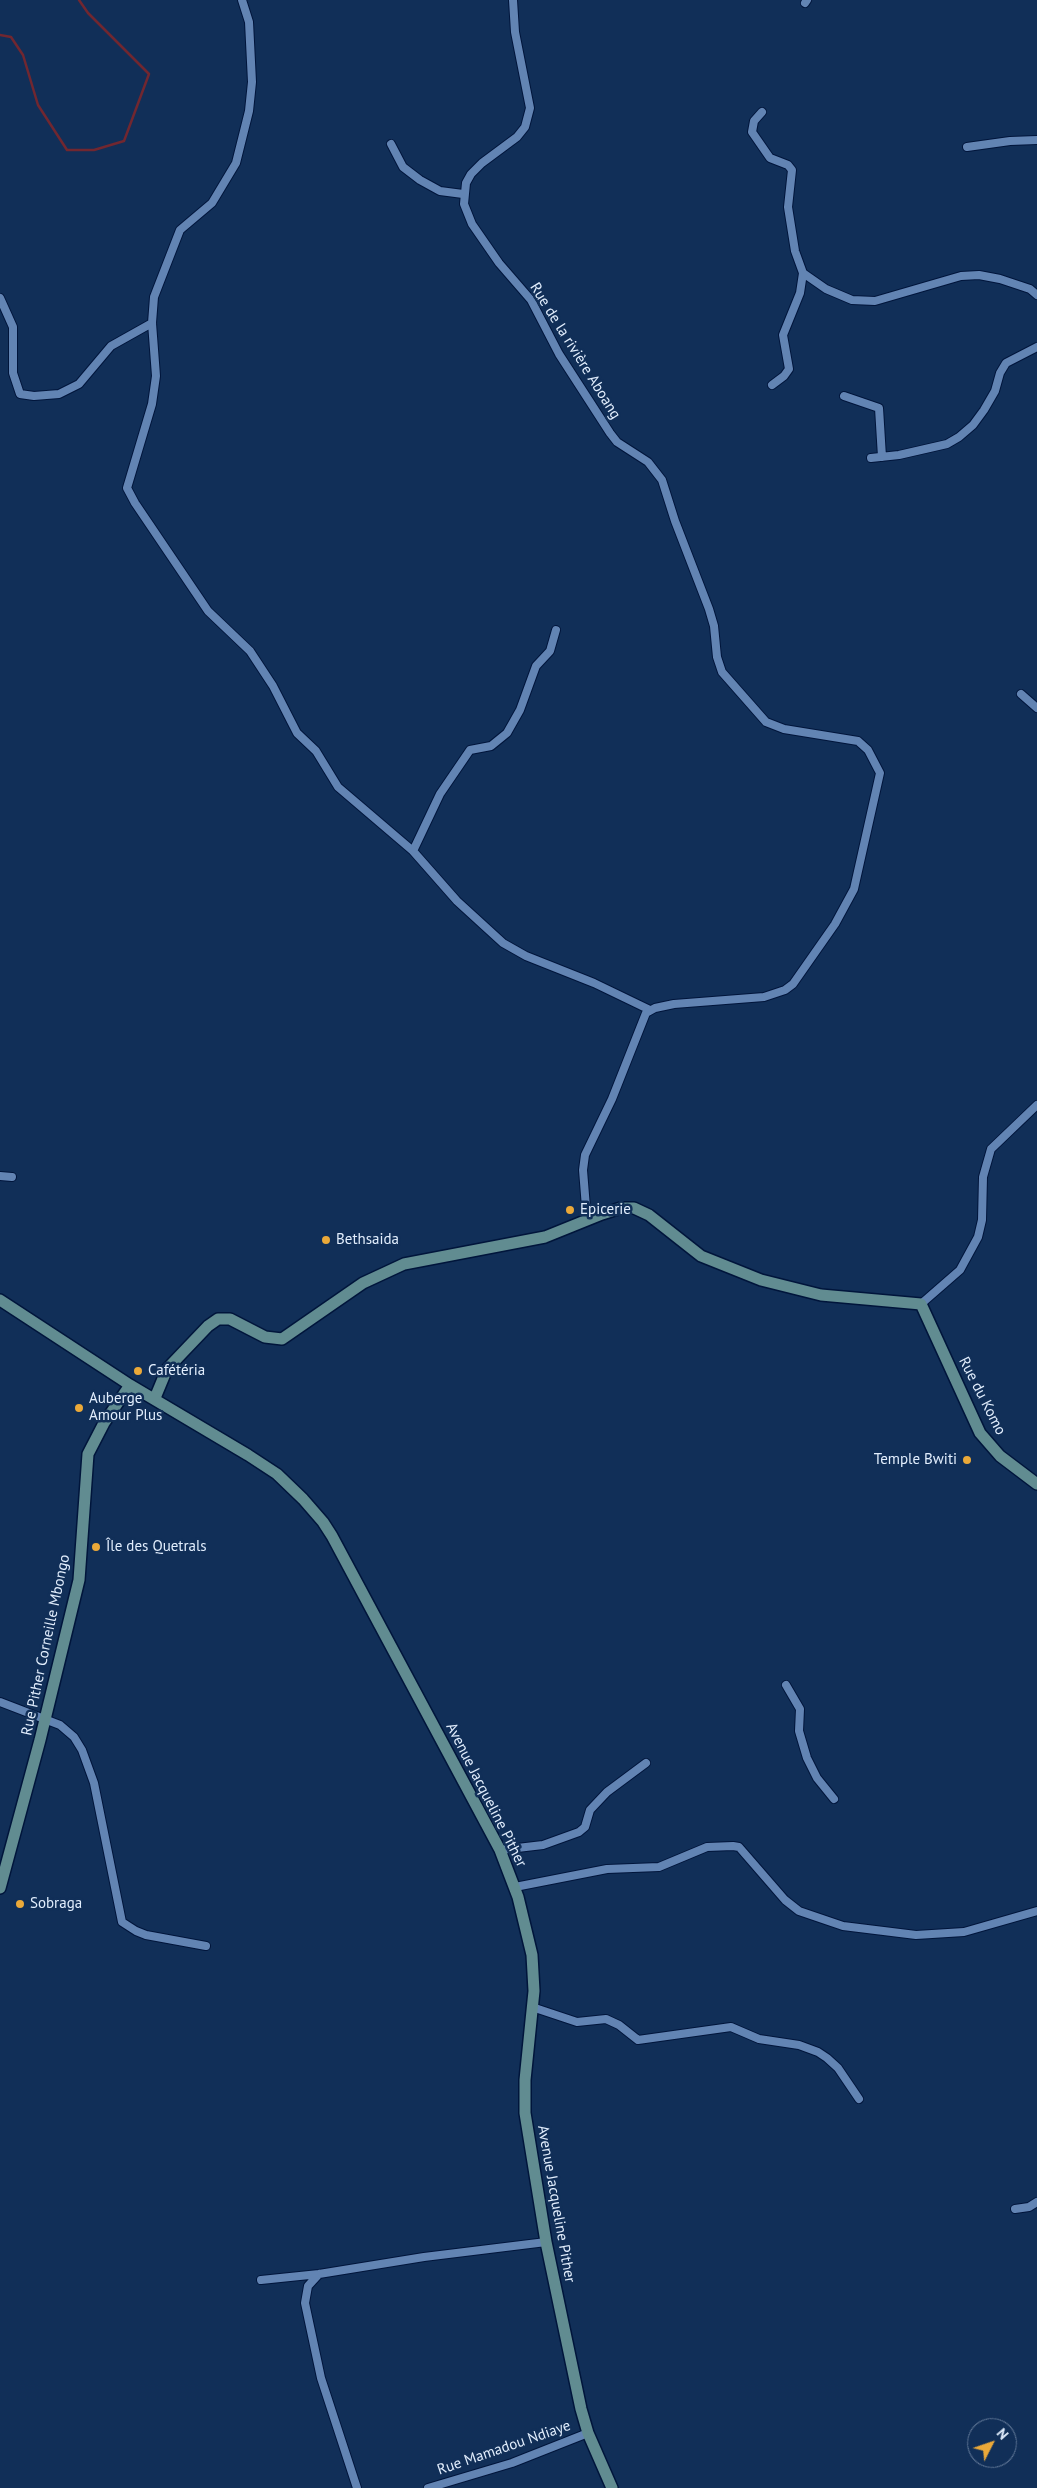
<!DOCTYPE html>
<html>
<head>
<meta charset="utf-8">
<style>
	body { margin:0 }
	#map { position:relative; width:1037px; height:2488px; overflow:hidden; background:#112f58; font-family:"PT Sans",sans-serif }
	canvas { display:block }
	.north { position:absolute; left:967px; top:2418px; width:50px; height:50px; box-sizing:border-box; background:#112f58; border:1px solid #657b9a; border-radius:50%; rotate:49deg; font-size:14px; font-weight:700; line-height:20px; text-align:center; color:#e2eefd }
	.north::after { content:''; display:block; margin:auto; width:18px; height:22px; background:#eba939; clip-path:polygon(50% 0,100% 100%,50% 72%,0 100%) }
</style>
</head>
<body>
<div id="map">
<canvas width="1037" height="2488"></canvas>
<div class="north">N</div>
</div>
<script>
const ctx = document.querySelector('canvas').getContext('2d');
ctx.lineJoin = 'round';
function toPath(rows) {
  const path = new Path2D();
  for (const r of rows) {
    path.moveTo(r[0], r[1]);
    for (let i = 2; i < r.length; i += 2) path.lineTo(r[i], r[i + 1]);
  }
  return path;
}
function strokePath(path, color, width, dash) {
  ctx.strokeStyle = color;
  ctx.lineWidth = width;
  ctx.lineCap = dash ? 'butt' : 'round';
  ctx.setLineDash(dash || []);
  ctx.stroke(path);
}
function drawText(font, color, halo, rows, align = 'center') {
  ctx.font = font + ' "PT Sans",sans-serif';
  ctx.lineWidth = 5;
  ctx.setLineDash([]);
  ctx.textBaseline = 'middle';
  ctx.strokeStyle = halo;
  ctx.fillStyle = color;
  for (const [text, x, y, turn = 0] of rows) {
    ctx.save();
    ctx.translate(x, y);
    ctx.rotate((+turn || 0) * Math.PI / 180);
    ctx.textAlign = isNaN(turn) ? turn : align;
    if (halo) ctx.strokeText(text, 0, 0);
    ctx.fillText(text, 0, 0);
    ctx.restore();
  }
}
const stream = toPath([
	[0,35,11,37,23,55,38,105,67,150,94,150,124,141,149,74,88,13,79,0]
]);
const street = toPath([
	[242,0,249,22,252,82,249,111,236,163,212,203,180,230,154,297,152,323,156,376,152,404,127,488,135,503,208,611,250,651,273,686,297,733,316,751,338,787,413,851,457,901,503,943,526,956,594,983,650,1010],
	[513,0,515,32,530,108,525,127,517,137,482,163,471,174,466,183,464,204,472,224,499,263,531,300,559,354,610,433,617,442,648,462,662,480,675,521,709,609,714,626,717,657,722,672,766,722,784,729,858,741,868,750,880,773,854,889,835,924,793,984,785,990,764,997,674,1004,655,1008,646,1013,612,1099,585,1155,583,1170,587,1220],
	[805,3,807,0],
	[762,112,754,121,752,132,770,158,788,165,792,170,788,207,795,251,803,273,826,289,852,300,875,301,961,276,979,275,1000,279,1030,289,1037,295],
	[391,144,403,167,420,180,440,191,463,194],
	[967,147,1010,141,1037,140],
	[0,298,13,327,13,373,20,394,34,396,59,394,79,384,111,346,152,323],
	[772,385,784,376,789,369,783,335,800,293,803,273],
	[844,396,879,408,882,457],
	[871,458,899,455,947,444,959,437,973,425,984,410,995,391,1000,373,1006,363,1037,347],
	[1021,694,1037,708],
	[413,851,440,794,470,750,491,746,507,733,520,710,536,666,550,651,556,630],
	[0,1176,12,1177],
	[921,1304,960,1270,978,1237,982,1220,983,1177,991,1149,1037,1105],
	[786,1685,800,1709,799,1731,807,1758,817,1778,834,1799],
	[0,1702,60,1725,74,1737,82,1750,94,1783,122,1922,136,1931,146,1935,206,1946],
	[500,1850,543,1845,579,1832,585,1827,590,1810,607,1792,646,1763],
	[515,1887,607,1869,659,1867,707,1847,733,1846,739,1847,785,1900,799,1911,843,1926,916,1935,964,1932,1037,1911],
	[532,2007,577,2022,606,2019,619,2025,638,2040,731,2027,759,2039,799,2045,818,2052,827,2058,838,2068,859,2099],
	[1015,2209,1029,2207,1037,2202],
	[319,2274,308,2286,305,2303,321,2378,357,2488],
	[261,2280,319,2274,424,2257,546,2242],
	[428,2488,512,2463,588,2433]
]);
const secondary = toPath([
	[0,1300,130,1385,248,1455,277,1474,303,1499,323,1522,332,1536,500,1850,518,1897,532,1955,534,1991,525,2080,525,2113,546,2242,581,2409,588,2433,612,2488],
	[155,1398,167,1369,208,1326,218,1319,230,1319,265,1337,282,1339,363,1283,404,1264,545,1237,602,1214,621,1208,634,1208,649,1215,701,1256,761,1280,821,1295,921,1304,980,1433,1000,1456,1037,1484],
	[0,1888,40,1740,79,1580,88,1454,104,1423,130,1385]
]);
const markers = [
	[570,1210,5,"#eba939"],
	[326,1240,5,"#eba939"],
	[138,1371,5,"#eba939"],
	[79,1408,5,"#eba939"],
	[967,1460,5,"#eba939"],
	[96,1547,5,"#eba939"],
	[20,1904,5,"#eba939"]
];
const streetNames = [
	["Rue de la rivière Aboang",575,351,58],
	["Rue du Komo",982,1396,63],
	["Rue Pither Corneille Mbongo",46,1645,-78],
	["Avenue Jacqueline Pither",486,1795,63],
	["Avenue Jacqueline Pither",556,2204,80],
	["Rue Mamadou Ndiaye",504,2448,-19]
];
const poiNames = [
	["Epicerie",580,1210],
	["Bethsaida",336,1240],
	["Cafétéria",148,1371],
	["Auberge",89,1399],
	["Amour Plus",89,1416],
	["Temple Bwiti",957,1460,"right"],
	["Île des Quetrals",106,1547],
	["Sobraga",30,1904]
];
strokePath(stream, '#712730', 2.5);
strokePath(street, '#00153b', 10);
strokePath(secondary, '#00153b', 14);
strokePath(street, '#6284b3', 8);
strokePath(secondary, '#618c91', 11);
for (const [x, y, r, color] of markers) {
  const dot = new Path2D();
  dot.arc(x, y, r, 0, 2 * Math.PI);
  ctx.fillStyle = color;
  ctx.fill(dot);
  strokePath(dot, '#112f58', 2);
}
drawText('15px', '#e2eefd', '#112f58', streetNames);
drawText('15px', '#e2eefd', '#112f58', poiNames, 'left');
</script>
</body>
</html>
